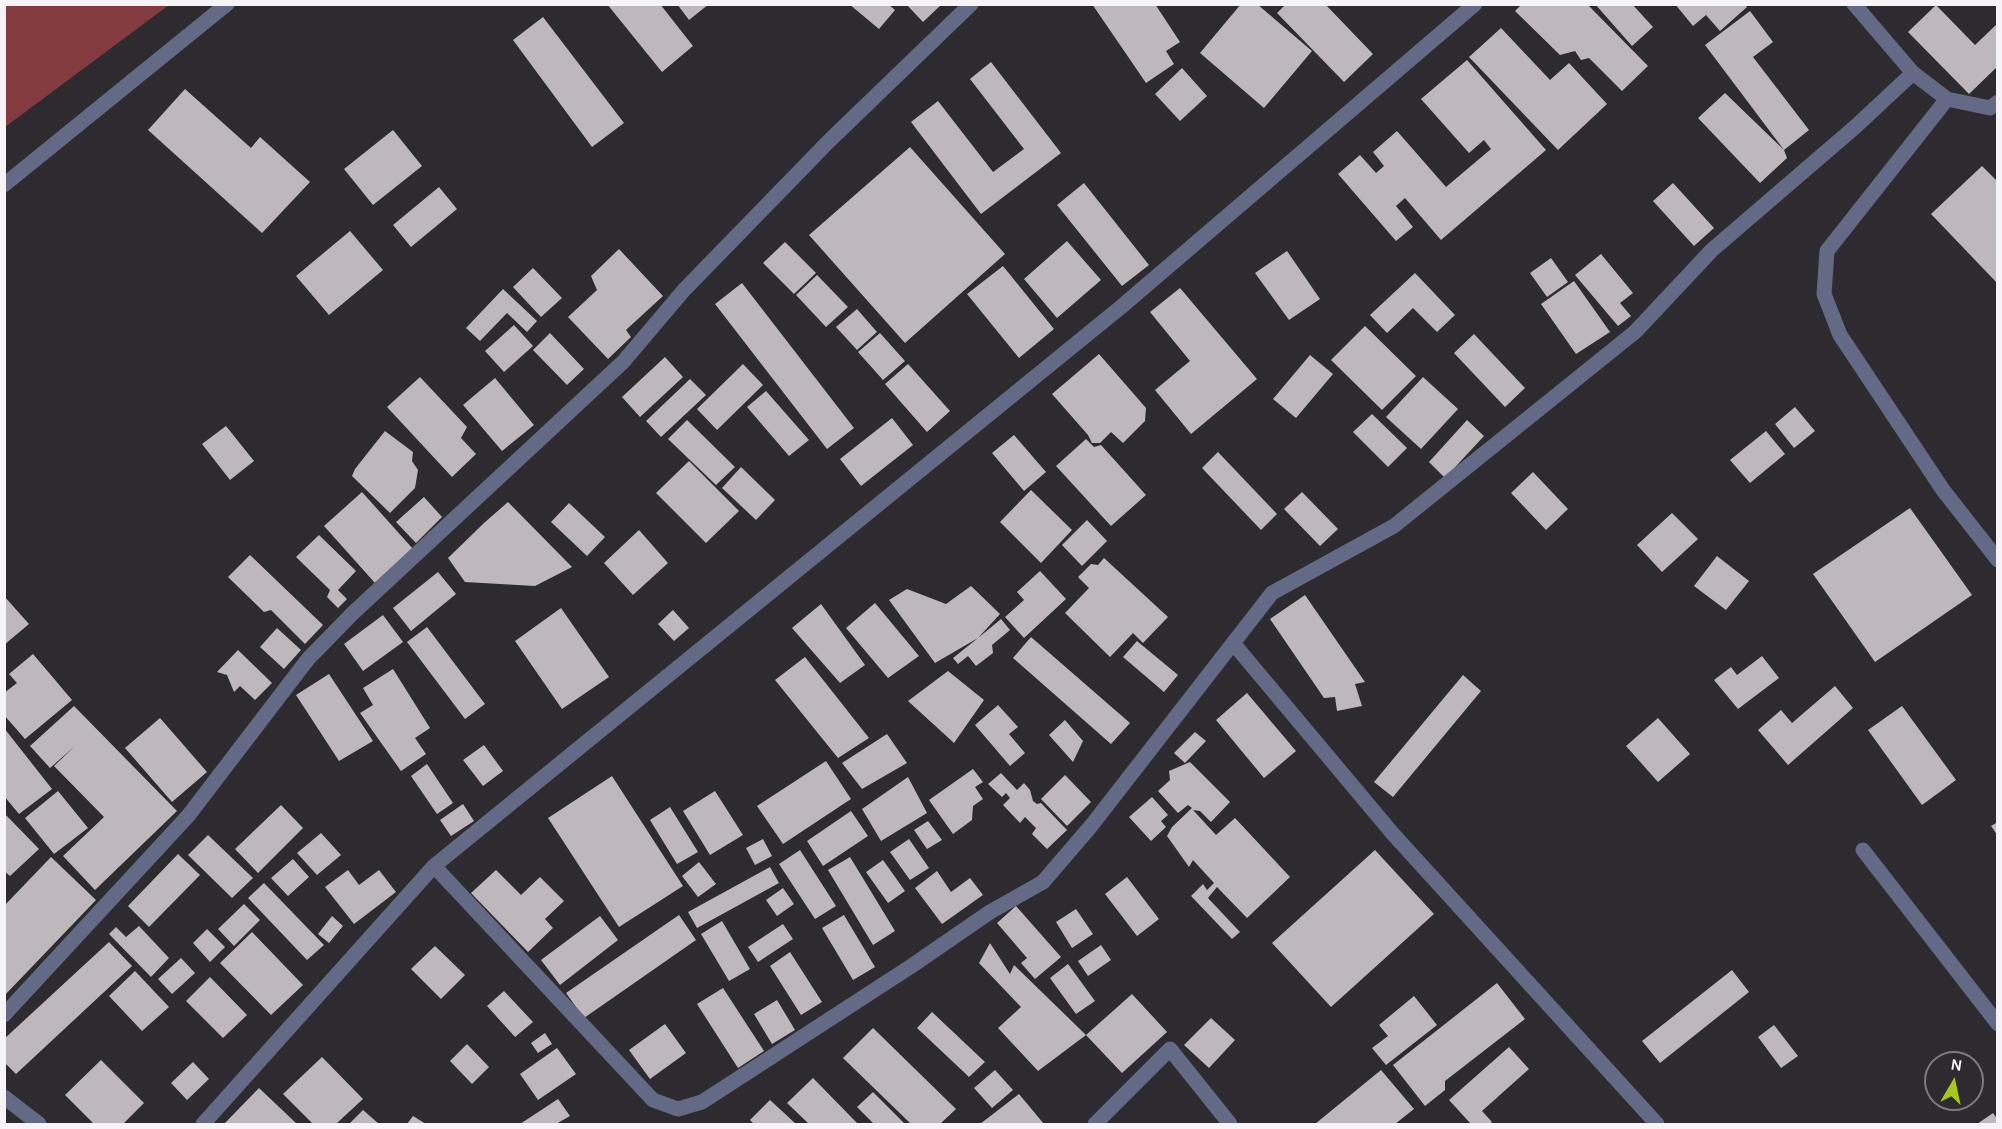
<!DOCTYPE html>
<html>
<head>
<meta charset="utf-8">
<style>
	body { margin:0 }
	#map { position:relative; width:2002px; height:1129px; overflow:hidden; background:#2e2b30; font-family:Karla,sans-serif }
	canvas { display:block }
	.frame { position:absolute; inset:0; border:6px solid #f6f4f7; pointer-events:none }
	.north { position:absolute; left:1924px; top:1051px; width:60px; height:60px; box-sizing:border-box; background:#2e2b30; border:2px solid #7e7b80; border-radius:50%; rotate:9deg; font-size:16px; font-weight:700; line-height:24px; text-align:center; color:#f6f4f7 }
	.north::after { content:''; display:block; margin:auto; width:21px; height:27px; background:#a8c71c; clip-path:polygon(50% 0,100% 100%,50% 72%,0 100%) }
</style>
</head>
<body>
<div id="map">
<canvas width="2002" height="1129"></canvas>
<div class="frame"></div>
<div class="north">N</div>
</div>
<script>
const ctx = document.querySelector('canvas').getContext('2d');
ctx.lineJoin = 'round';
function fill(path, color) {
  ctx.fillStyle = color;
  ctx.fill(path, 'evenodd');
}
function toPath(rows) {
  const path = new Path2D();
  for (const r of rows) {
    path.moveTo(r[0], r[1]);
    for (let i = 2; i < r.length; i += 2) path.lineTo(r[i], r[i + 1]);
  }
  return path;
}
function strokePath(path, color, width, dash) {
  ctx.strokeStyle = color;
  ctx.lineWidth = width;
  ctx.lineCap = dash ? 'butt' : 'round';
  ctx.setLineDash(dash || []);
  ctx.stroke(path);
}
const forest = toPath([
	[5,4,169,4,169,5,5,127]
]);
const building = toPath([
	[607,4,660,4,693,46,662,72],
	[677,4,709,4,689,20],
	[849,4,888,4,895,10,879,29],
	[906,4,942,4,923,22],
	[1092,4,1155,4,1180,42,1166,51,1174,64,1146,83],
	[1241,4,1257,4,1312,51,1264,108,1200,53],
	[1286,4,1325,4,1373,54,1344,82,1277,13],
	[1522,4,1587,4,1648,66,1622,91,1589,58,1581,60,1575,51,1560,55,1515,11],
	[1595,4,1632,4,1653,27,1632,46],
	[1675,4,1744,4,1747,7,1720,31,1706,15,1693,26],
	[1936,5,1975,45,1998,23,1998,66,1969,94,1908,32],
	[1750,11,1773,42,1753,57,1809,130,1784,150,1705,45],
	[543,17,624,123,592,147,513,40],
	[1501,28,1550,80,1569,63,1607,104,1558,150,1469,57],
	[1467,60,1546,150,1441,240,1405,198,1396,206,1413,227,1396,241,1338,174,1360,155,1376,173,1384,166,1373,152,1397,131,1446,187,1491,149,1484,140,1469,153,1421,99],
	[991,62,1061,153,981,214,911,122,938,101,993,172,1024,149,970,79],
	[1182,68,1207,96,1180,121,1155,94],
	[185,89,251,148,260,137,310,182,262,233,148,130],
	[1725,93,1784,150,1787,158,1760,183,1698,118],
	[393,130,422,166,373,205,344,169],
	[910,147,1005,254,905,343,809,235],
	[1982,166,1998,182,1998,284,1931,214],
	[1084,183,1149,265,1122,286,1057,205],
	[1673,183,1714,228,1694,246,1653,201],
	[439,187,457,209,411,247,393,225],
	[350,231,383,270,329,315,296,276],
	[1067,241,1101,280,1057,318,1024,279],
	[785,242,816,273,794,294,763,263],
	[619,249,663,296,626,330,631,337,608,359,568,317,597,290,591,276],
	[1287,251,1320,299,1289,320,1255,273],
	[1601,254,1633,293,1620,303,1631,316,1618,326,1575,275],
	[1551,258,1568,282,1547,297,1530,273],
	[1003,266,1054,329,1019,358,967,294],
	[533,268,562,298,541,317,513,287],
	[1415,273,1455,315,1437,332,1413,308,1387,333,1370,315],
	[817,275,848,307,826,327,796,295],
	[1574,281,1610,332,1576,354,1541,304],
	[742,283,854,428,827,449,715,304],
	[1180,288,1257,379,1191,434,1155,390,1190,361,1150,312],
	[503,289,537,321,527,332,507,313,480,341,466,328],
	[857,309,877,332,857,350,836,327],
	[514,325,533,346,504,372,485,351],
	[1365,326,1416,376,1382,410,1331,360],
	[550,333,584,369,567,385,533,350],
	[880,333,905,361,883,380,858,352],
	[1474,334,1525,388,1505,407,1454,353],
	[1099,354,1146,408,1145,421,1123,443,1111,432,1100,443,1092,443,1088,435,1052,394],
	[1310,355,1333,374,1296,418,1273,399],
	[665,357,683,377,640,417,622,397],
	[743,364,763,385,717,430,697,409],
	[908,364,950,411,927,432,885,384],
	[420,377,467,427,461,438,476,454,452,477,387,407],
	[1423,377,1458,409,1421,449,1386,417],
	[495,378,534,425,502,451,463,405],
	[690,379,706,395,661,437,646,421],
	[766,391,809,440,789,456,747,407],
	[1795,407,1815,431,1794,448,1775,424],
	[1372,414,1407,448,1388,467,1353,432],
	[892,418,913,445,861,486,840,459],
	[687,420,735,467,716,485,668,439],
	[1467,420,1484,436,1445,478,1429,462],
	[226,426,254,461,230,480,202,444],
	[385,431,413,452,412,461,418,470,415,488,390,513,352,476,355,469],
	[1766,431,1785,454,1750,483,1730,460],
	[1014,435,1046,472,1024,491,992,453],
	[1086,439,1094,447,1101,445,1146,495,1111,526,1056,466],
	[1218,452,1277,514,1261,530,1202,468],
	[689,461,739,511,706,543,656,493],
	[741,467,775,500,756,520,722,488],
	[1533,472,1568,509,1546,530,1511,493],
	[1031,490,1072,530,1041,563,1000,522],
	[362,492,413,549,375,583,324,526],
	[1302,492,1338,529,1320,546,1284,509],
	[424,497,442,517,416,543,396,522],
	[508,502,572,567,535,586,465,582,448,558,484,523],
	[569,503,605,537,587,556,551,522],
	[1910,508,1972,595,1875,662,1813,574],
	[1672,513,1698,539,1662,572,1637,545],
	[1087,520,1107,541,1082,566,1062,545],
	[639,530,668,563,633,595,604,563],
	[319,535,356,571,338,590,347,599,338,608,327,597,330,590,296,557],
	[250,555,323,625,305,644,271,610,264,612,228,577],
	[1717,556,1749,581,1726,610,1694,586],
	[1104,558,1168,617,1143,643,1133,633,1110,657,1065,613,1089,588,1078,577,1091,564,1098,565],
	[1040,571,1066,599,1024,638,1005,617,1024,600,1017,592],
	[438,572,456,594,411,631,393,608],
	[971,586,1000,614,978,638,1001,619,1010,630,992,645,993,653,976,666,968,656,958,664,953,658,978,638,935,663,889,600,907,589,946,604],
	[1305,595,1365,682,1355,684,1362,706,1337,711,1335,697,1324,698,1270,619],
	[4,596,29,624,4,645],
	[875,603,919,656,888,678,846,628],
	[821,604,865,665,840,683,792,628],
	[561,608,609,677,562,709,515,641],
	[673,610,689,628,674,641,658,624],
	[383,615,403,642,363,671,344,644],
	[427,627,485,704,465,719,407,642],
	[277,628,301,650,284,669,260,647],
	[1031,637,1130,723,1111,744,1013,658],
	[1137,641,1178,675,1164,692,1123,657],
	[238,650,272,683,255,700,240,686,234,692,227,675,217,672],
	[33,654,72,700,25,739,4,715,4,693,17,683,9,674],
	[1762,656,1779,678,1738,709,1714,680,1731,667,1737,675],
	[805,657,869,738,838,758,775,680],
	[393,669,430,728,415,738,426,754,401,771,360,713,373,705,363,688],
	[948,671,984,700,954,743,908,701],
	[329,674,373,741,339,761,296,695],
	[1463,675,1481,691,1393,797,1374,782],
	[1835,686,1853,708,1788,765,1758,730,1781,710,1792,723],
	[1247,693,1296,751,1264,778,1216,720],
	[998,705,1018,727,1009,734,1025,753,1010,766,975,725],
	[74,706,177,811,95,890,63,856,104,817,54,766,75,746,50,768,30,746],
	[1902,706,1956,780,1922,805,1868,730],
	[160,718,207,772,172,802,125,748],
	[1658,718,1690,754,1658,782,1626,746],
	[1065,720,1083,741,1073,762,1049,735],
	[4,728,52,789,19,814,4,796],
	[1195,732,1206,741,1185,763,1174,753],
	[887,734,907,763,862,789,842,763],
	[484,745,503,771,483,786,463,760],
	[826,761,851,799,783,844,757,806],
	[1190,762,1230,802,1211,822,1200,811,1193,810,1216,835,1235,818,1290,877,1247,918,1217,887,1208,898,1240,932,1232,939,1191,896,1203,884,1207,890,1214,883,1193,860,1189,867,1167,836,1172,827,1192,808,1188,805,1178,813,1158,791,1170,780,1169,771],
	[427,764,453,803,437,814,411,776],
	[973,769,983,782,975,787,983,799,973,806,972,820,953,834,929,800],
	[1001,773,1017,790,1024,783,1030,790,1033,801,1037,804,1041,803,1067,830,1047,849,1032,834,1036,828,1025,817,1020,823,1003,805,1010,798,1006,793,1002,797,988,784],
	[1065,775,1091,802,1067,826,1041,799],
	[612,776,683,886,619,927,548,818],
	[908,777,927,813,881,841,862,809],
	[58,791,88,828,54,854,25,818],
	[715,791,743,835,710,855,683,811],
	[1152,797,1168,815,1161,821,1166,827,1151,841,1129,817],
	[463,804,474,821,451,836,440,820],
	[281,805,303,828,258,873,235,849],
	[670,807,698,852,677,864,650,820],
	[851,811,868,836,823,866,807,841],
	[4,813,39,849,10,876,4,871],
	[928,821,942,840,927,849,914,830],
	[1998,822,1998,836,1991,826],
	[321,833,341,855,317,875,297,853],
	[208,835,253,878,232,898,188,855],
	[763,839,772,856,755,865,746,848],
	[909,839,929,868,910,880,890,852],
	[800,850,836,906,815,919,779,864],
	[1375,850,1434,914,1331,1007,1272,943],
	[178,854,200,875,149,927,128,906],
	[51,857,96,900,4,996,4,906],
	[850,857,895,931,873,945,828,870],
	[293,859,309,877,288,896,271,878],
	[883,860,905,891,888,903,866,872],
	[699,862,716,884,698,897,682,876],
	[770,867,779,883,697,928,688,912],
	[348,870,359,885,379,870,396,892,354,924,325,887],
	[496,870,521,895,540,877,564,901,545,919,553,928,528,952,471,893],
	[937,871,951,892,970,878,983,895,942,924,915,888],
	[1127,877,1159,919,1137,936,1105,894],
	[264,883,324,945,307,960,248,898],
	[783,888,794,904,777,916,766,900],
	[244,904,260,920,234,946,218,929],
	[1016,906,1061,957,1035,979,1021,963,1027,958,997,923],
	[1076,909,1093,934,1072,948,1056,922],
	[679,915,696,940,584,1018,566,993],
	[844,915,875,967,853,980,822,928],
	[332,916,343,926,329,943,318,934],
	[600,916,618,940,560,985,541,960],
	[722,921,750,969,729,981,701,934],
	[783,924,793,939,758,962,748,947],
	[139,926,169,958,151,977,109,934,116,927,126,937],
	[207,929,225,947,210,962,193,943],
	[252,932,303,985,271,1015,220,963],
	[109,942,132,966,16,1074,4,1062,4,1039],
	[990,943,1010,974,1014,965,1086,1035,1132,994,1167,1032,1122,1073,1086,1035,1038,1071,998,1028,1021,1007,979,963],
	[1101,945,1111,960,1088,976,1078,961],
	[435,946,465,975,441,999,411,969],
	[790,952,822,1002,801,1015,770,966],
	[181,958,195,973,172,994,158,979],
	[1068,964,1095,1001,1076,1014,1050,978],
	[1732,970,1749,992,1660,1063,1642,1041],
	[135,971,169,1007,142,1031,109,996],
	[210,977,247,1015,223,1038,186,1001],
	[1497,983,1525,1019,1445,1081,1445,1090,1425,1106,1393,1065],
	[723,988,764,1051,738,1068,697,1004],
	[504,991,533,1022,515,1037,487,1006],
	[1414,996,1437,1025,1386,1065,1372,1048,1388,1036,1379,1025],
	[777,1000,795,1030,772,1044,754,1014],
	[932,1012,985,1062,969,1077,917,1028],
	[1211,1018,1235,1040,1209,1068,1184,1045],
	[665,1024,686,1053,650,1079,629,1050],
	[1774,1025,1798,1056,1781,1068,1758,1037],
	[873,1028,956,1109,940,1124,911,1124,843,1058],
	[545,1033,552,1044,538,1053,531,1043],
	[467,1044,489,1067,472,1084,450,1061],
	[1509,1047,1529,1069,1482,1111,1492,1122,1489,1124,1471,1124,1449,1100],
	[557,1048,576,1074,538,1100,520,1074],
	[322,1057,363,1099,336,1124,313,1124,283,1094],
	[101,1060,144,1103,123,1124,94,1124,65,1095],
	[193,1062,209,1079,187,1100,171,1083],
	[995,1070,1013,1090,992,1108,974,1088],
	[1381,1070,1414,1109,1395,1124,1315,1124],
	[813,1078,858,1124,809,1124,787,1103],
	[259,1088,297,1124,224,1124],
	[873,1092,905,1124,874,1124,857,1107],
	[1019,1094,1044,1124,980,1124],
	[558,1099,570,1116,556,1124,520,1124],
	[770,1100,796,1124,754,1124,750,1120],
	[363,1110,379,1124,349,1124],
	[1993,1113,1998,1120,1998,1124,1977,1124],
	[413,1116,426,1124,407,1124]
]);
const minor = toPath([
	[1854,4,1913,73,1947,99,1990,108,1998,102],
	[1947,99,1827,251,1824,294,1840,335,1943,490,1998,560],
	[4,185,227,4],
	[1233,643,1393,834,1657,1124],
	[1863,850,1998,1024],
	[434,866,653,1100,678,1109,702,1102,910,967,990,912,1043,882,1091,826,1272,593,1394,526,1635,332,1712,250,1855,127,1913,73],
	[4,1015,188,816,308,659,353,613,623,362,684,290,829,141,971,4],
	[4,1097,39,1124],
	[203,1124,434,866,1121,307,1475,4],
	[1095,1124,1170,1049,1230,1124]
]);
fill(forest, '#833b3f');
fill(building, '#beb7bb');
strokePath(minor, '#646a86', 15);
</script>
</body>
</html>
